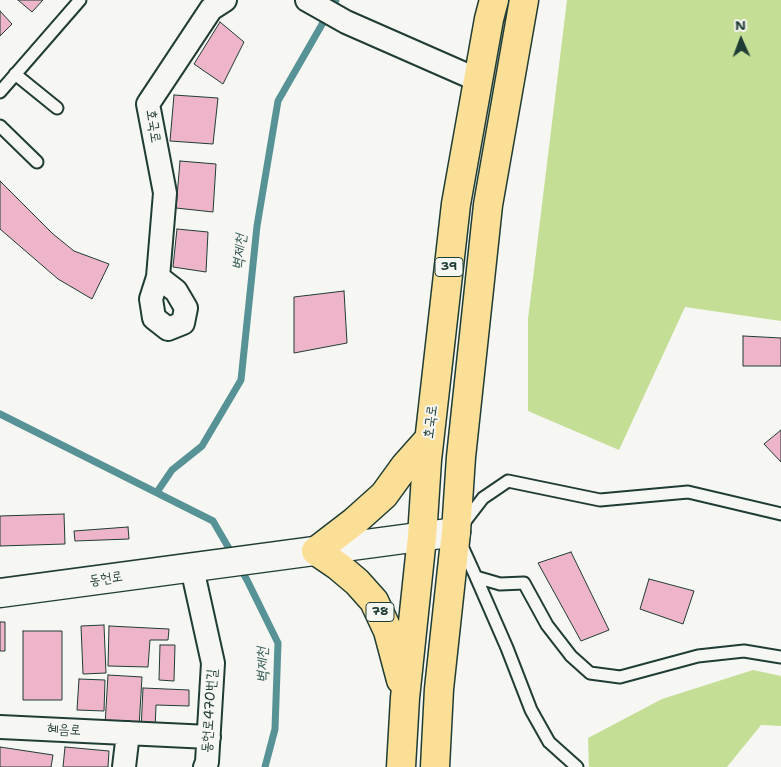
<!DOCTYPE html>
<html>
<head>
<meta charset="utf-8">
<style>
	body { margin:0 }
	#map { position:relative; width:781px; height:767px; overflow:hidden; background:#f6f6f2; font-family:"Shantell Sans",sans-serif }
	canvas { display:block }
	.north { position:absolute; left:716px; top:15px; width:50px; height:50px; -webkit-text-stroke:4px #f6f6f2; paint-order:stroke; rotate:358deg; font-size:14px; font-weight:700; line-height:20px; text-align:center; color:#1f3d34 }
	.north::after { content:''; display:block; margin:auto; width:18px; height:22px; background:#1f3d34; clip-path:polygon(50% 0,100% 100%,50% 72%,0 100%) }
</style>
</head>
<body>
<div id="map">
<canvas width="781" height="767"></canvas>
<div class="north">N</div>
</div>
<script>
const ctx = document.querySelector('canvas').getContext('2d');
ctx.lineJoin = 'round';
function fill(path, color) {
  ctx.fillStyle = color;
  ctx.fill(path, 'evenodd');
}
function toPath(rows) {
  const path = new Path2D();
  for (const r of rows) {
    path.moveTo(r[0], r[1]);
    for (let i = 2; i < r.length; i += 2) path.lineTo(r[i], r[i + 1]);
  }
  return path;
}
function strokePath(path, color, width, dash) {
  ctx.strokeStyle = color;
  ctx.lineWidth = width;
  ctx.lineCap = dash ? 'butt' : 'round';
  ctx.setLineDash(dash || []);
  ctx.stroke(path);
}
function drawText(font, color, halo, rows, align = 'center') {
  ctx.font = font + ' "Shantell Sans","Poor Story",sans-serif';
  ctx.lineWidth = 4;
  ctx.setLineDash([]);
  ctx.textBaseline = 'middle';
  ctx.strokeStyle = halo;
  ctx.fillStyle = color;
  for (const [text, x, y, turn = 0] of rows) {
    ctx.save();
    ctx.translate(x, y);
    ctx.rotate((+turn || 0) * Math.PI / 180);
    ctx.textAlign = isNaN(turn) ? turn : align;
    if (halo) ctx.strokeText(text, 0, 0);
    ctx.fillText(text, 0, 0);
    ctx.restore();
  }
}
const green = toPath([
	[567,0,781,0,781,321,685,307,619,450,528,411,528,319],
	[753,670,781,676,781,726,761,725,727,767,589,767,588,738,662,699]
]);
const stream = toPath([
	[0,414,213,521,234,557],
	[157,492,172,470,202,446,241,380,257,226,278,101,336,0],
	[239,566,247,580,278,643,275,729,265,767]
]);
const building = toPath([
	[18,0,43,0,32,12,18,0],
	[0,11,12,24,0,36,0,11],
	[220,22,244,42,223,84,194,64,220,22],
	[174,95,218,98,213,144,170,141,174,95],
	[180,161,216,164,213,212,176,208,180,161],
	[0,181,53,234,74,251,109,264,92,299,58,279,0,229,0,181],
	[177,229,208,232,206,272,173,267,177,229],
	[344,291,347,343,294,353,294,297,344,291],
	[743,336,781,338,781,366,743,366,743,336],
	[781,430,781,462,764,444,781,430],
	[64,514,65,544,0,546,0,516,64,514],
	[128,527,129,539,75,541,74,531,128,527],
	[571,552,609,630,581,641,538,563,571,552],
	[649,579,694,591,683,624,640,609,649,579],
	[0,622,5,622,5,651,0,651,0,622],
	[104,625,106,673,83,674,81,626,104,625],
	[109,626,169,629,168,640,150,640,148,667,108,666,109,626],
	[23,631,62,631,62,700,23,700,23,631],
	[160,645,175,645,174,681,159,680,160,645],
	[108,675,142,677,139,727,105,725,108,675],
	[79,679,105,680,104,711,77,710,79,679],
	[143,688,189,690,189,706,156,705,155,730,141,730,143,688],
	[0,747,53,755,51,767,0,767,0,747],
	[65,747,109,751,108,767,63,767,65,747]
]);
const lane = toPath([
	[15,74,57,108],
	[0,92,80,0],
	[0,126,37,162],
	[463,524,483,498,508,481,600,500,688,492,781,514],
	[461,544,476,577,500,584,524,583,547,625,571,656,590,673,620,677,698,656,744,651,781,657],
	[476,577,507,648,531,710,549,742,577,767]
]);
const street = toPath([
	[307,0,346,22,478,80],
	[158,277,176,291,186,308,183,323,168,329,154,318,151,299,158,277,165,193,148,104,211,9,225,0],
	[192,568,213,663,207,762,205,767],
	[0,727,209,737],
	[124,767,128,733]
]);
const secondary = toPath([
	[0,593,456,532]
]);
const primary = toPath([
	[401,680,388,631,374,601,357,582,338,566,316,551,355,521,384,495,405,466,429,439],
	[401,767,405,698,422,537,427,460,456,204,489,19,494,0],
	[435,767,439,689,456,532,461,457,488,205,524,0]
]);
const shields = [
	[449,267,28],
	[380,612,28]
];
const shieldNames = [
	["39",449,267],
	["78",380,612]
];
const streetNames = [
	["호국로",153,126,81],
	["호국로",431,422,-83],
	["동헌로",106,579,-8],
	["동헌로470번길",210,711,-86],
	["혜음로",64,730,3]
];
const waterNames = [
	["벽제천",240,252,-84],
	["벽제천",263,665,-90]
];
fill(green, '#c5de95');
strokePath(stream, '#579296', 7);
fill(building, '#eeb5ca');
strokePath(building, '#1f3d34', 1);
strokePath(lane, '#1f3d34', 15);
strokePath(street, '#1f3d34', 26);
strokePath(secondary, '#1f3d34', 31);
strokePath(primary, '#1f3d34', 31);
strokePath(lane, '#f6f6f2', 11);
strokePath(street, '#f6f6f2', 22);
strokePath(secondary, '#f6f6f2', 28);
strokePath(primary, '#fbdf96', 28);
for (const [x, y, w] of shields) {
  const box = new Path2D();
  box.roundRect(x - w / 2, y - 9.5, w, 19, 4);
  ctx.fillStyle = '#f6f6f2';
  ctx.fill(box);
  strokePath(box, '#1f3d34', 1);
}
drawText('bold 12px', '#1f3d34', null, shieldNames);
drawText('14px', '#1f3d34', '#f6f6f2', streetNames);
drawText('italic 15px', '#325955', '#f6f6f2', waterNames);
</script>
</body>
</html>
